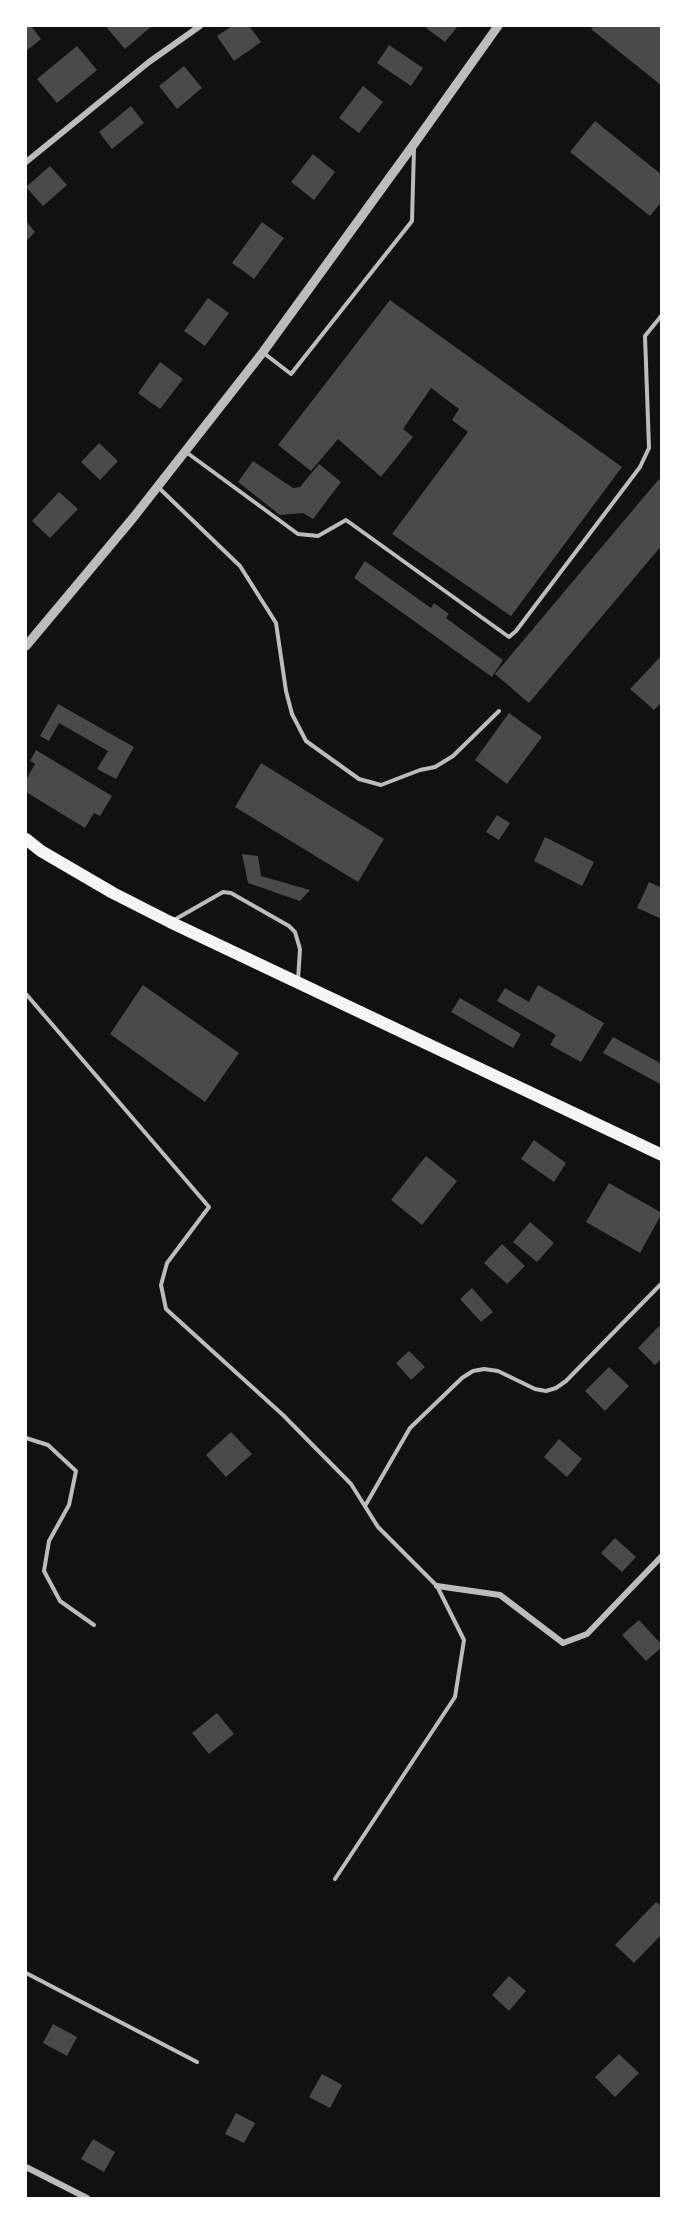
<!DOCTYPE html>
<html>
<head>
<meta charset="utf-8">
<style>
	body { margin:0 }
	#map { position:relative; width:687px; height:2224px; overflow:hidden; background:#111; font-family:"Exo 2",sans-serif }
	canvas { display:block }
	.frame { position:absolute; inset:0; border:27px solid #fff; pointer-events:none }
</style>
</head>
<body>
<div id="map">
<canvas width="687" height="2224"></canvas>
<div class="frame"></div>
</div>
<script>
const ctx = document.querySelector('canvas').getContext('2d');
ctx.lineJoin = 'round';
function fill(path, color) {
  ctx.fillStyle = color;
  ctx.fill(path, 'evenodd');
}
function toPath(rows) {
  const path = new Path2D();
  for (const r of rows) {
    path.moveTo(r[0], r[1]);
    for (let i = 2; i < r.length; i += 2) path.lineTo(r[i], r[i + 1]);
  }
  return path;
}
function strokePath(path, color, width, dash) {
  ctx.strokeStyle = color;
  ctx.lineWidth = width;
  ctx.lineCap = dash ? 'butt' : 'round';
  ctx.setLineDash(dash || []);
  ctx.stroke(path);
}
const building = toPath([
	[27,26,31,26,41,39,26,51,26,27],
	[110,26,152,26,125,49,107,28],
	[232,26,249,26,261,42,234,61,217,36],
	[428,26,458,26,445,42,426,28],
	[594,26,662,26,662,86,591,29],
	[389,45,423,68,411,86,377,63],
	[77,46,97,70,57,103,37,79],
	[184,66,202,88,177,109,159,86],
	[363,86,383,102,359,133,339,118],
	[131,106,144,123,112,149,99,132],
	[595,121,662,175,662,201,650,216,570,152],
	[313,154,335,172,314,200,291,182],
	[50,166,67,185,43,206,26,187],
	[26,221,35,232,26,241],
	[262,222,284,238,254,279,232,263],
	[208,298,229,313,205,346,184,331],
	[390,300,622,467,511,616,392,534,468,432,452,420,459,409,431,388,403,429,413,437,381,477,338,439,311,471,278,445],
	[160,362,183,379,160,409,138,393],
	[99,443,118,461,100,480,81,462],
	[253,461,293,488,300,487,319,464,341,482,313,519,303,513,280,515,238,482],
	[659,479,662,481,662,545,529,703,495,674],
	[59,492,78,509,50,538,32,521],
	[365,561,431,608,434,603,449,614,446,618,503,660,492,677,354,578],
	[662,655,662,702,654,710,630,689],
	[58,704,134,747,116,779,97,769,108,751,59,723,49,741,40,736],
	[509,713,542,737,507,784,475,760],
	[36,750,112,796,100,816,94,813,85,828,26,792,26,780,35,764,30,761],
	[261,763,384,839,358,882,235,807],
	[497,815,510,823,499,840,486,832],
	[545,837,594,862,582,886,534,861],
	[242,854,258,856,261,876,310,890,300,901,248,883],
	[649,882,662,888,662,919,637,908],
	[143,985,239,1053,205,1102,110,1034],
	[538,985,604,1023,581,1062,550,1045,556,1035,497,1001,505,988,529,1002],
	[460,998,521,1034,513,1048,451,1012],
	[613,1037,662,1064,662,1085,603,1053],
	[534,1140,566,1163,554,1182,521,1159],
	[426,1156,457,1181,422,1225,391,1200],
	[609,1183,662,1213,640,1253,586,1222],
	[530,1222,554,1243,537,1262,513,1242],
	[502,1244,525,1266,507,1284,484,1263],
	[472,1288,493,1312,481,1322,460,1299],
	[659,1326,662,1329,662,1358,655,1365,638,1348],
	[409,1351,425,1367,411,1380,396,1363],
	[609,1367,629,1386,605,1411,585,1391],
	[231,1432,252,1454,226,1477,206,1455],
	[559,1439,582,1459,567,1477,544,1457],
	[615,1538,636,1557,622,1572,601,1553],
	[639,1620,662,1645,662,1647,646,1661,622,1635],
	[217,1713,234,1734,209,1754,192,1733],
	[656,1902,662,1907,662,1934,634,1963,615,1945],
	[509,1976,526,1991,509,2011,492,1995],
	[53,2024,77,2037,67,2056,43,2043],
	[619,2054,639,2073,615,2097,595,2077],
	[322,2074,342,2085,330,2108,309,2097],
	[236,2113,255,2123,244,2143,225,2134],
	[93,2139,115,2152,104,2172,81,2159]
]);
const service = toPath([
	[265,354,291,374,412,221,414,148],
	[186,452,298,534,318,536,346,520,509,637,516,631,640,467,649,448,645,336,662,315],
	[158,487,240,566,276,623,286,691,292,714,306,741,359,779,381,785,420,770,435,767,453,756,499,711],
	[174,920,223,892,231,893,289,926,295,932,300,949,298,980],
	[26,994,209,1207,167,1263,161,1285,166,1309,283,1415,351,1484,378,1527,437,1586,464,1640,455,1697,335,1879],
	[26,1438,48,1445,76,1471,69,1505,49,1541,44,1571,60,1601,94,1625],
	[365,1506,410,1428,462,1378,473,1371,484,1369,498,1371,535,1389,546,1391,556,1388,566,1381,662,1283],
	[26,1973,197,2062]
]);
const minor = toPath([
	[26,162,149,62,200,26],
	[437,1586,500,1595,563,1643,587,1634,662,1556],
	[26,2167,87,2198]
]);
const tertiary = toPath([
	[26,646,133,518,263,352,414,144,498,26]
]);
const trunk = toPath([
	[26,839,41,851,113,893,170,922,662,1155]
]);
fill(building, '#4a4a4a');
strokePath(service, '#bcbcbc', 4);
strokePath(minor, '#bcbcbc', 6);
strokePath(tertiary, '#bcbcbc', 9);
strokePath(trunk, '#f5f5f5', 12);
</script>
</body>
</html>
